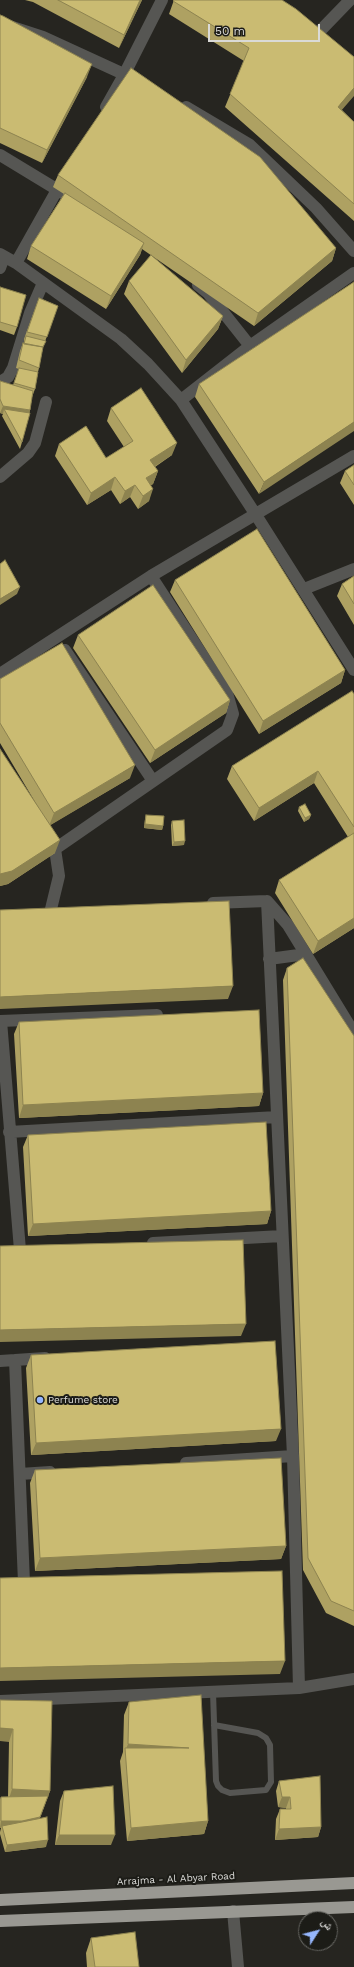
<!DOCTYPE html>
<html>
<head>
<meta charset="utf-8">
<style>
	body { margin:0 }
	#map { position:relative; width:354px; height:1967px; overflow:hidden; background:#262520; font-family:"Work Sans","Noto Naskh Arabic",sans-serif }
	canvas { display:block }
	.north { position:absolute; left:298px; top:1911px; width:40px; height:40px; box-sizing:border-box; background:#1c1c17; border:1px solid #686864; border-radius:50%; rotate:54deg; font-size:11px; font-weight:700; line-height:16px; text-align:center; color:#dadad7 }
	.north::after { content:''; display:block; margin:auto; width:14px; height:18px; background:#95b6fd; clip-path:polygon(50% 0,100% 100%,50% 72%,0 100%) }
	.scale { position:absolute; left:208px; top:24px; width:112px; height:18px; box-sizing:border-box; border:2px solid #dadad7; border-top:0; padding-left:5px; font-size:12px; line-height:14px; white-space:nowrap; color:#dadad7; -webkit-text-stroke:3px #1c1c17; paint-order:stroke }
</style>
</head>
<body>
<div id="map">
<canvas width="354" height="1967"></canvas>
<div class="north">ش</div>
<div class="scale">50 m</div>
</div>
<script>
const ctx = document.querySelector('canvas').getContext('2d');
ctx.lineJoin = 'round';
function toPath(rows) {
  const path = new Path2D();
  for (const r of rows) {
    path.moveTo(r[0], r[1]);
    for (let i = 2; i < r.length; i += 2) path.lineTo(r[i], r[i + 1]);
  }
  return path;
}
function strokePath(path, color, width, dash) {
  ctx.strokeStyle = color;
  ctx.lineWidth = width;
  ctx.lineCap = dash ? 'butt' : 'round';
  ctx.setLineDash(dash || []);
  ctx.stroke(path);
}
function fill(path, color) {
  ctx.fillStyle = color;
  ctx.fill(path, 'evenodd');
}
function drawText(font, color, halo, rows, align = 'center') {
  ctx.font = font + ' "Work Sans",sans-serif';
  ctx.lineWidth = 4;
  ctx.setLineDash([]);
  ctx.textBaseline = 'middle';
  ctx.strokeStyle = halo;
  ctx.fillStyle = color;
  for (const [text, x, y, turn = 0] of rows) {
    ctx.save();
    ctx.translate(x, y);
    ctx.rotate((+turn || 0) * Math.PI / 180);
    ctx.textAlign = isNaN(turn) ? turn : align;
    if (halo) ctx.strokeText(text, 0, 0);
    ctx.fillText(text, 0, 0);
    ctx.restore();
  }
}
const lane = toPath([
	[213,1692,216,1781,218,1786,222,1790,230,1793,266,1790,271,1782,270,1745,266,1738,258,1733,214,1725]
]);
const street = toPath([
	[0,23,43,37,141,82],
	[320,31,350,0],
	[106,107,124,75,162,0],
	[186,107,250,145,316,208,354,251],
	[0,155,71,198],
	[0,254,16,263,121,339,148,364,181,400,256,515,354,670],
	[16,263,61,183],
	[0,268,4,257],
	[198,285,208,293,250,346],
	[0,382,8,377,13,368,30,313,43,283],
	[181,400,250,346,354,273],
	[0,477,28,453,35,443,46,402],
	[304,589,354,569],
	[65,650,153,781],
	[0,674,151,576,354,456],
	[55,849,227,730,233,714,227,693,151,576],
	[213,903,267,901,288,925,354,1033],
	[51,909,59,876,55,849,51,842],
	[269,959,306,954],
	[0,1021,157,1015],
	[1,1021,20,1250],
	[9,1132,277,1117],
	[153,1243,282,1236],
	[15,1360,24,1583],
	[0,1361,45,1358],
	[186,1463,293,1456],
	[20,1474,50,1472],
	[299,1688,354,1679],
	[0,1701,299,1688,293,1456,267,901],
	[233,1911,238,1967]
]);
const highway = toPath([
	[0,1900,354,1883],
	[0,1921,354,1907]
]);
const wall = toPath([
	[25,0,142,0,119,48,33,2],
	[174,0,282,0,342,110,354,122,354,221,225,107,244,61,169,14],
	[0,15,87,77,42,163,0,143],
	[58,175,336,248,332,261,254,326,142,249,140,255,106,309,27,259,31,246,64,194,53,187],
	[129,281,223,316,218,329,182,373,124,294],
	[354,282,259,494,195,397,199,384],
	[0,288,17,327,14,335,0,330],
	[39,298,58,306,43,347,39,368,38,372,35,389,32,397,30,410,22,442,20,449,2,416,3,414,0,413,0,381,13,385,19,369,16,368,20,351,23,343,24,343,24,339],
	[111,408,172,455,155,467,158,471,153,484,151,485,149,501,138,509,130,497,120,504,111,490,87,505,55,456,59,444,106,458,124,447,107,421],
	[354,465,354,505,340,483,345,471],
	[354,576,354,625,337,596,342,584],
	[175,580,345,670,341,683,259,734,170,592],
	[78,635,230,700,226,713,150,763,73,648],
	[0,679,130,778,50,825,55,853,8,884,0,886,0,749,41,812,0,743],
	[354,694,354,928,313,954,275,893,279,880,348,837,314,783,254,821,227,779,232,766],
	[299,807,311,815,309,819,304,822,298,811],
	[146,815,163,826,162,830,144,828,145,819],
	[172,821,184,845,172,846,171,825],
	[287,968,354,1036,354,1626,326,1613,303,1570,283,980],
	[19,1022,263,1093,259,1106,19,1118,14,1034],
	[28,1135,271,1211,267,1224,28,1236,23,1147],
	[31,1355,276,1441,31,1455,26,1368],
	[35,1470,286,1546,281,1559,35,1571,30,1483],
	[0,1700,50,1791,40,1818,46,1847,5,1852,0,1834,0,1832,1,1828,0,1828,0,1799,1,1797,8,1797,9,1742],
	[129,1702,208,1821,204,1834,127,1841,120,1761,123,1752,124,1715],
	[279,1781,321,1827,318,1837,275,1840,276,1819,280,1809,286,1809,286,1808,278,1807,276,1791],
	[64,1791,111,1845,55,1845,60,1801],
	[91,1938,139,1967,87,1967,86,1953]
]);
const shadedWall = toPath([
	[140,0,142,0,119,48,124,35],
	[92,64,87,77,42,163,47,150],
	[354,88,354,96,334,119,338,107],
	[144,243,140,255,106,309,111,296],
	[336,248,332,261,254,326,258,313],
	[223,316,218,329,182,373,186,360],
	[3,406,30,410,28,417,4,409,3,414,0,413],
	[354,422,354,431,259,494,264,482],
	[177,443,172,455,146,472,150,460],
	[158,471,153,484,142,491,146,478],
	[115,477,111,490,87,505,91,493],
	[135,485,130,497,120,504,125,491],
	[153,489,149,501,138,509,143,496],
	[20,587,17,594,0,605,0,599],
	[345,670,341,683,259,734,263,721],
	[230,700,226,713,150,763,155,750],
	[135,765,130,778,49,826,54,813],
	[318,771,314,783,254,821,259,808],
	[311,815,309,819,304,822,305,818],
	[145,824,163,826,162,830,144,828],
	[60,840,55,853,8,884,0,886,0,874],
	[185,841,184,845,172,846,174,842],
	[354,918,354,928,313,954,318,941],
	[233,986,228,999,0,1009,0,997],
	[263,1093,259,1106,19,1118,23,1105],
	[271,1211,267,1224,28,1236,33,1224],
	[246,1324,241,1336,0,1342,0,1330],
	[281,1429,276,1441,31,1455,36,1443],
	[286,1546,281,1559,35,1571,40,1558],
	[285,1661,280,1674,0,1681,0,1668],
	[0,1728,13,1729,9,1742,0,1741],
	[128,1744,189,1748,125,1752],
	[12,1789,50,1791,45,1804,8,1802],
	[282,1797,290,1797,286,1808,278,1807],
	[40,1817,37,1825,2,1826,1,1828,0,1828,1,1821],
	[208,1821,204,1834,127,1841,131,1828],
	[321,1827,318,1837,275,1840,279,1829],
	[59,1835,115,1835,111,1845,55,1845],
	[48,1840,46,1847,5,1852,7,1845]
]);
const building = toPath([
	[58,0,140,0,124,35,58,0],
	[174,0,282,0,296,9,354,57,354,88,338,107,354,122,354,204,230,94,249,48,173,1,174,0],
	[0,15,3,16,92,64,47,150,0,128,0,15],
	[131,68,260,157,336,248,258,313,58,175,131,68],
	[65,193,144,243,111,296,31,246,65,193],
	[151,255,223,316,186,360,129,281,151,255],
	[354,282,354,422,264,482,199,384,354,282],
	[0,287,26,295,17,327,0,322,0,287],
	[39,298,58,306,47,337,27,332,39,298],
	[26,336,46,341,43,347,24,344,26,336],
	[23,343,43,347,39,368,19,360,23,343],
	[19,368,38,372,35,389,14,383,19,368],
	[0,381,33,391,30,410,3,406,0,399,0,381],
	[141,388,177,443,150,460,158,471,146,478,153,489,143,496,135,485,125,491,115,477,91,493,59,444,86,426,106,458,133,441,111,408,141,388],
	[4,409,30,413,22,442,4,409],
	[354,465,354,485,345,471,354,465],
	[257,529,345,670,263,721,175,580,257,529],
	[5,560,20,587,0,599,0,564,5,560],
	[354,576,354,604,342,584,354,576],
	[153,585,230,700,155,750,78,635,153,585],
	[62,643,135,765,54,813,0,723,0,679,62,643],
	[352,691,354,694,354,827,318,771,259,808,232,766,352,691],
	[0,749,60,840,12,871,0,874,0,749],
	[305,804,311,815,305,818,299,807,305,804],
	[146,815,164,816,163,826,145,824,146,815],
	[184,820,185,841,174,842,172,821,184,820],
	[354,833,354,918,318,941,279,880,354,833],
	[229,901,233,986,0,997,0,910,229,901],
	[303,958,354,1036,354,1611,331,1601,308,1558,287,968,303,958],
	[259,1010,263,1093,23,1105,19,1022,259,1010],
	[266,1122,271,1211,33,1224,28,1135,266,1122],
	[243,1240,246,1324,0,1330,0,1246,243,1240],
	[275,1341,281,1429,36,1443,31,1355,275,1341],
	[281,1458,286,1546,40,1558,35,1470,281,1458],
	[282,1571,285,1661,0,1668,0,1578,282,1571],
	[201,1695,208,1821,131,1828,125,1748,189,1748,128,1744,129,1702,201,1695],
	[0,1700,52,1701,50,1791,12,1789,13,1729,0,1728,0,1700],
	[320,1776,321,1827,279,1829,280,1809,291,1809,290,1797,282,1797,279,1781,320,1776],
	[113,1786,115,1835,59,1835,64,1791,113,1786],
	[48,1796,40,1817,22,1821,1,1821,1,1797,48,1796],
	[47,1817,48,1840,7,1845,2,1826,47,1817],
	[135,1932,139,1967,95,1967,91,1938,135,1932]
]);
const markers = [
	[40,1400,4,"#95b6fd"]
];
const poiNames = [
	["Perfume store",48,1400]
];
const streetNames = [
	["Arrajma - Al Abyar Road",176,1879,-3]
];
strokePath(lane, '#565653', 6);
strokePath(street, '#565653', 12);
strokePath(highway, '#999892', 12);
fill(wall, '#aea162');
fill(shadedWall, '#8d8350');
fill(building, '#cabb72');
strokePath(building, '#8d8350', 1);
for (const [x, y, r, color] of markers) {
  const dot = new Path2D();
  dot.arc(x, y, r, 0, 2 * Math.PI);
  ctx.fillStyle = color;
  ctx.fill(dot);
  strokePath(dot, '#1c1c17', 1.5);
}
drawText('10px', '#dadad7', '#1c1c17', poiNames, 'left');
drawText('10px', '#dadad7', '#1c1c17', streetNames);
</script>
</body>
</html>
